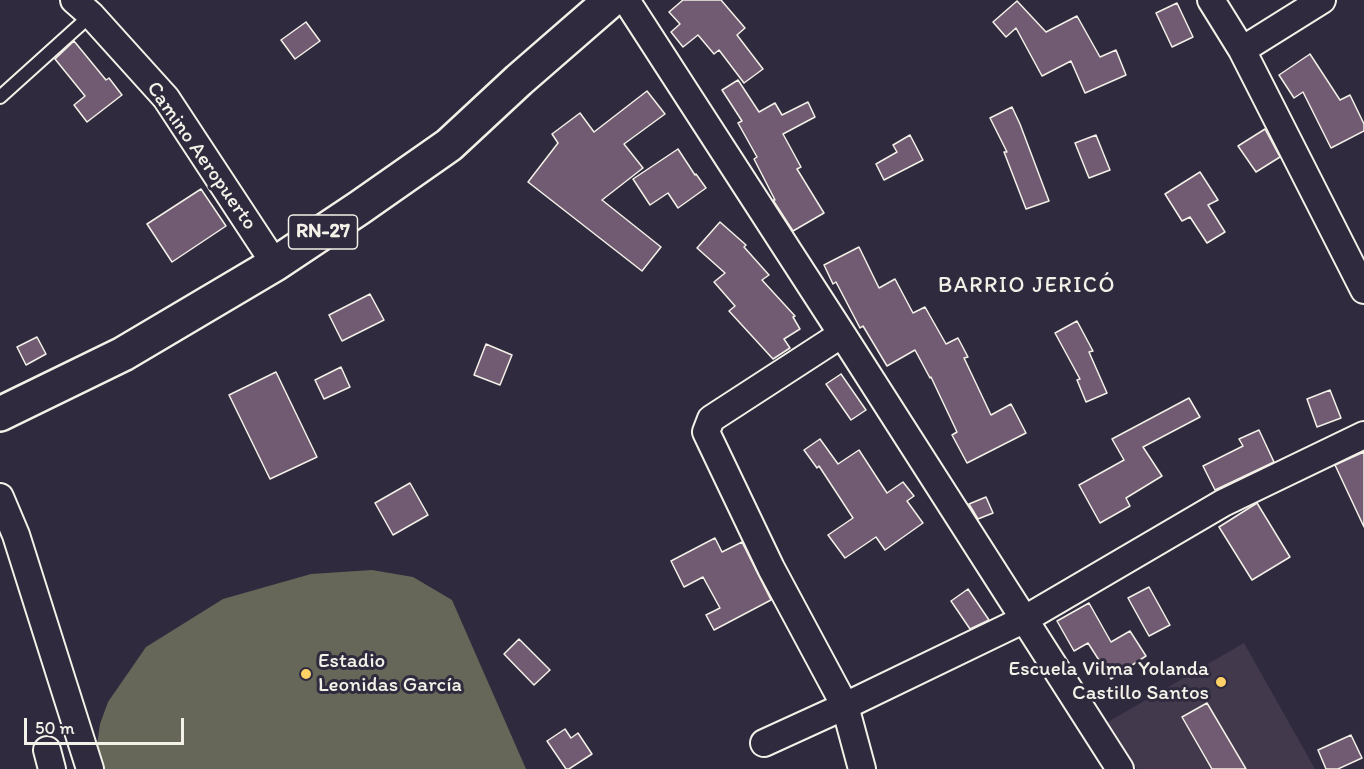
<!DOCTYPE html>
<html>
<head>
<meta charset="utf-8">
<style>
	body { margin:0 }
	#map { position:relative; width:1364px; height:769px; overflow:hidden; background:#2f2a3d; font-family:Itim,sans-serif }
	canvas { display:block }
	.scale { position:absolute; left:24px; top:718px; width:160px; height:27px; box-sizing:border-box; border:3px solid #f4f1e8; border-top:0; padding-left:8px; font-size:18px; line-height:21px; white-space:nowrap; color:#f4f1e8; -webkit-text-stroke:4px #2f2a3d; paint-order:stroke }
</style>
</head>
<body>
<div id="map">
<canvas width="1364" height="769"></canvas>
<div class="scale">50 m</div>
</div>
<script>
const ctx = document.querySelector('canvas').getContext('2d');
ctx.lineJoin = 'round';
function fill(path, color) {
  ctx.fillStyle = color;
  ctx.fill(path, 'evenodd');
}
function toPath(rows) {
  const path = new Path2D();
  for (const r of rows) {
    path.moveTo(r[0], r[1]);
    for (let i = 2; i < r.length; i += 2) path.lineTo(r[i], r[i + 1]);
  }
  return path;
}
function strokePath(path, color, width, dash) {
  ctx.strokeStyle = color;
  ctx.lineWidth = width;
  ctx.lineCap = dash ? 'butt' : 'round';
  ctx.setLineDash(dash || []);
  ctx.stroke(path);
}
function drawText(font, color, halo, rows, align = 'center') {
  ctx.font = font + ' Itim,sans-serif';
  ctx.lineWidth = 6;
  ctx.setLineDash([]);
  ctx.textBaseline = 'middle';
  ctx.strokeStyle = halo;
  ctx.fillStyle = color;
  for (const [text, x, y, turn = 0] of rows) {
    ctx.save();
    ctx.translate(x, y);
    ctx.rotate((+turn || 0) * Math.PI / 180);
    ctx.textAlign = isNaN(turn) ? turn : align;
    if (halo) ctx.strokeText(text, 0, 0);
    ctx.fillText(text, 0, 0);
    ctx.restore();
  }
}
const built = toPath([
	[1244,643,1315,769,1137,769,1108,722]
]);
const green = toPath([
	[372,570,413,577,452,600,526,769,99,769,96,752,100,724,108,702,146,647,223,599,311,574]
]);
const building = toPath([
	[683,0,721,0,745,28,737,35,763,69,744,83,719,50,714,54,698,35,683,47,671,32,680,24,669,12,683,0],
	[1017,1,1046,32,1077,16,1100,57,1116,50,1126,75,1085,93,1071,61,1042,76,1016,28,1006,37,993,22,1017,1],
	[1177,3,1193,37,1172,47,1156,13,1177,3],
	[306,22,320,41,295,59,281,40,306,22],
	[74,41,106,80,109,78,122,95,87,122,74,105,85,96,55,59,74,41],
	[1310,54,1340,100,1350,95,1364,124,1364,131,1331,148,1303,92,1294,98,1279,75,1310,54],
	[738,80,759,112,775,103,782,115,808,102,815,117,783,134,801,167,797,169,824,213,793,231,773,200,775,200,754,159,757,157,738,123,742,121,722,90,738,80],
	[647,91,665,114,624,144,643,168,602,200,661,247,642,271,528,182,558,143,552,134,580,113,594,132,647,91],
	[1012,107,1020,124,1049,201,1026,209,1004,152,1007,152,990,118,1012,107],
	[1265,129,1280,157,1256,172,1238,146,1265,129],
	[910,135,923,160,884,180,876,164,897,152,893,145,910,135],
	[1096,135,1110,170,1089,178,1075,143,1096,135],
	[678,149,695,175,696,174,706,188,678,208,668,193,650,205,633,179,678,149],
	[1200,172,1218,200,1208,205,1225,232,1207,243,1190,217,1182,221,1165,194,1200,172],
	[201,189,226,226,172,262,147,224,201,189],
	[720,222,746,245,744,247,769,275,762,280,795,316,793,317,800,329,784,339,790,348,773,359,729,311,735,306,714,282,725,273,697,248,720,222],
	[859,247,879,288,895,279,913,313,925,307,946,344,958,338,968,357,964,358,991,415,1011,404,1026,433,967,463,952,435,957,432,931,377,930,378,915,350,887,366,863,326,860,328,836,282,833,284,824,265,859,247],
	[370,294,384,320,342,341,329,315,370,294],
	[1077,321,1093,351,1089,352,1107,393,1086,402,1077,380,1080,379,1055,333,1077,321],
	[37,337,46,354,26,365,17,347,37,337],
	[486,344,512,355,500,385,474,375,486,344],
	[341,367,350,387,324,399,315,380,341,367],
	[276,372,317,457,270,479,229,395,276,372],
	[841,374,866,410,851,420,826,384,841,374],
	[1330,390,1341,418,1317,427,1307,399,1330,390],
	[1189,398,1200,417,1143,447,1162,476,1126,498,1130,506,1100,523,1079,485,1124,460,1112,439,1189,398],
	[1259,430,1274,462,1215,490,1203,466,1243,446,1239,439,1259,430],
	[820,439,838,464,859,450,887,493,903,482,914,496,907,501,923,523,885,550,876,537,845,558,828,535,853,518,819,466,817,468,804,450,820,439],
	[1364,452,1364,527,1335,465,1364,452],
	[410,483,428,515,393,535,375,503,410,483],
	[986,497,993,513,978,519,969,504,986,497],
	[1257,503,1290,557,1252,580,1219,527,1257,503],
	[715,538,722,552,742,542,771,600,714,630,706,615,720,608,703,577,684,587,671,561,715,538],
	[1149,587,1170,625,1149,636,1128,598,1149,587],
	[968,589,989,620,970,629,951,601,968,589],
	[1089,603,1111,642,1130,631,1146,656,1111,679,1088,643,1074,651,1057,621,1089,603],
	[519,639,550,670,534,685,504,654,519,639],
	[1207,703,1246,769,1212,769,1182,717,1207,703],
	[565,729,571,738,578,733,592,754,569,769,566,769,547,741,565,729],
	[1351,735,1362,758,1338,769,1326,769,1318,750,1351,735]
]);
const service = toPath([
	[0,97,91,15]
]);
const minor = toPath([
	[74,0,91,15,166,98,275,264],
	[626,0,842,334,1120,769],
	[1211,0,1242,50,1364,290],
	[1242,50,1322,0],
	[842,334,711,419,706,432,771,568,845,706,862,769],
	[0,497,16,535,90,769],
	[764,743,845,706,1025,619,1223,503,1364,435],
	[47,750,52,769]
]);
const primary = toPath([
	[0,414,123,354,275,264,359,208,449,145,519,80,611,0]
]);
const markers = [
	[306,674,6,"#ffd166"],
	[1221,682,6,"#ffd166"]
];
const shields = [
	[323,232,69]
];
const shieldNames = [
	["RN-27",323,232]
];
const streetNames = [
	["Camino Aeropuerto",201,156,55]
];
const poiNames = [
	["Estadio",318,662],
	["Leonidas García",318,686],
	["Escuela Vilma Yolanda",1209,670,"right"],
	["Castillo Santos",1209,694,"right"]
];
const neighbourhoodNames = [
	["BARRIO JERICÓ",1027,286]
];
fill(built, '#42394d');
fill(green, '#666758');
fill(building, '#705b72');
strokePath(building, '#f4f1e8', 1.5);
strokePath(service, '#f4f1e8', 16);
strokePath(minor, '#f4f1e8', 30);
strokePath(primary, '#f4f1e8', 38);
strokePath(service, '#2f2a3d', 12);
strokePath(minor, '#2f2a3d', 26);
strokePath(primary, '#2f2a3d', 33);
for (const [x, y, r, color] of markers) {
  const dot = new Path2D();
  dot.arc(x, y, r, 0, 2 * Math.PI);
  ctx.fillStyle = color;
  ctx.fill(dot);
  strokePath(dot, '#2f2a3d', 2);
}
for (const [x, y, w] of shields) {
  const box = new Path2D();
  box.roundRect(x - w / 2, y - 17, w, 34, 4.5);
  ctx.fillStyle = '#2f2a3d';
  ctx.fill(box);
  strokePath(box, '#f4f1e8', 1.5);
}
drawText('bold 20px', '#f4f1e8', null, shieldNames);
drawText('21px', '#f4f1e8', '#2f2a3d', streetNames);
drawText('21px', '#f4f1e8', '#2f2a3d', poiNames, 'left');
ctx.letterSpacing = '1.5px';
drawText('22px', '#f4f1e8', '#2f2a3d', neighbourhoodNames);
ctx.letterSpacing = '0px';
</script>
</body>
</html>
